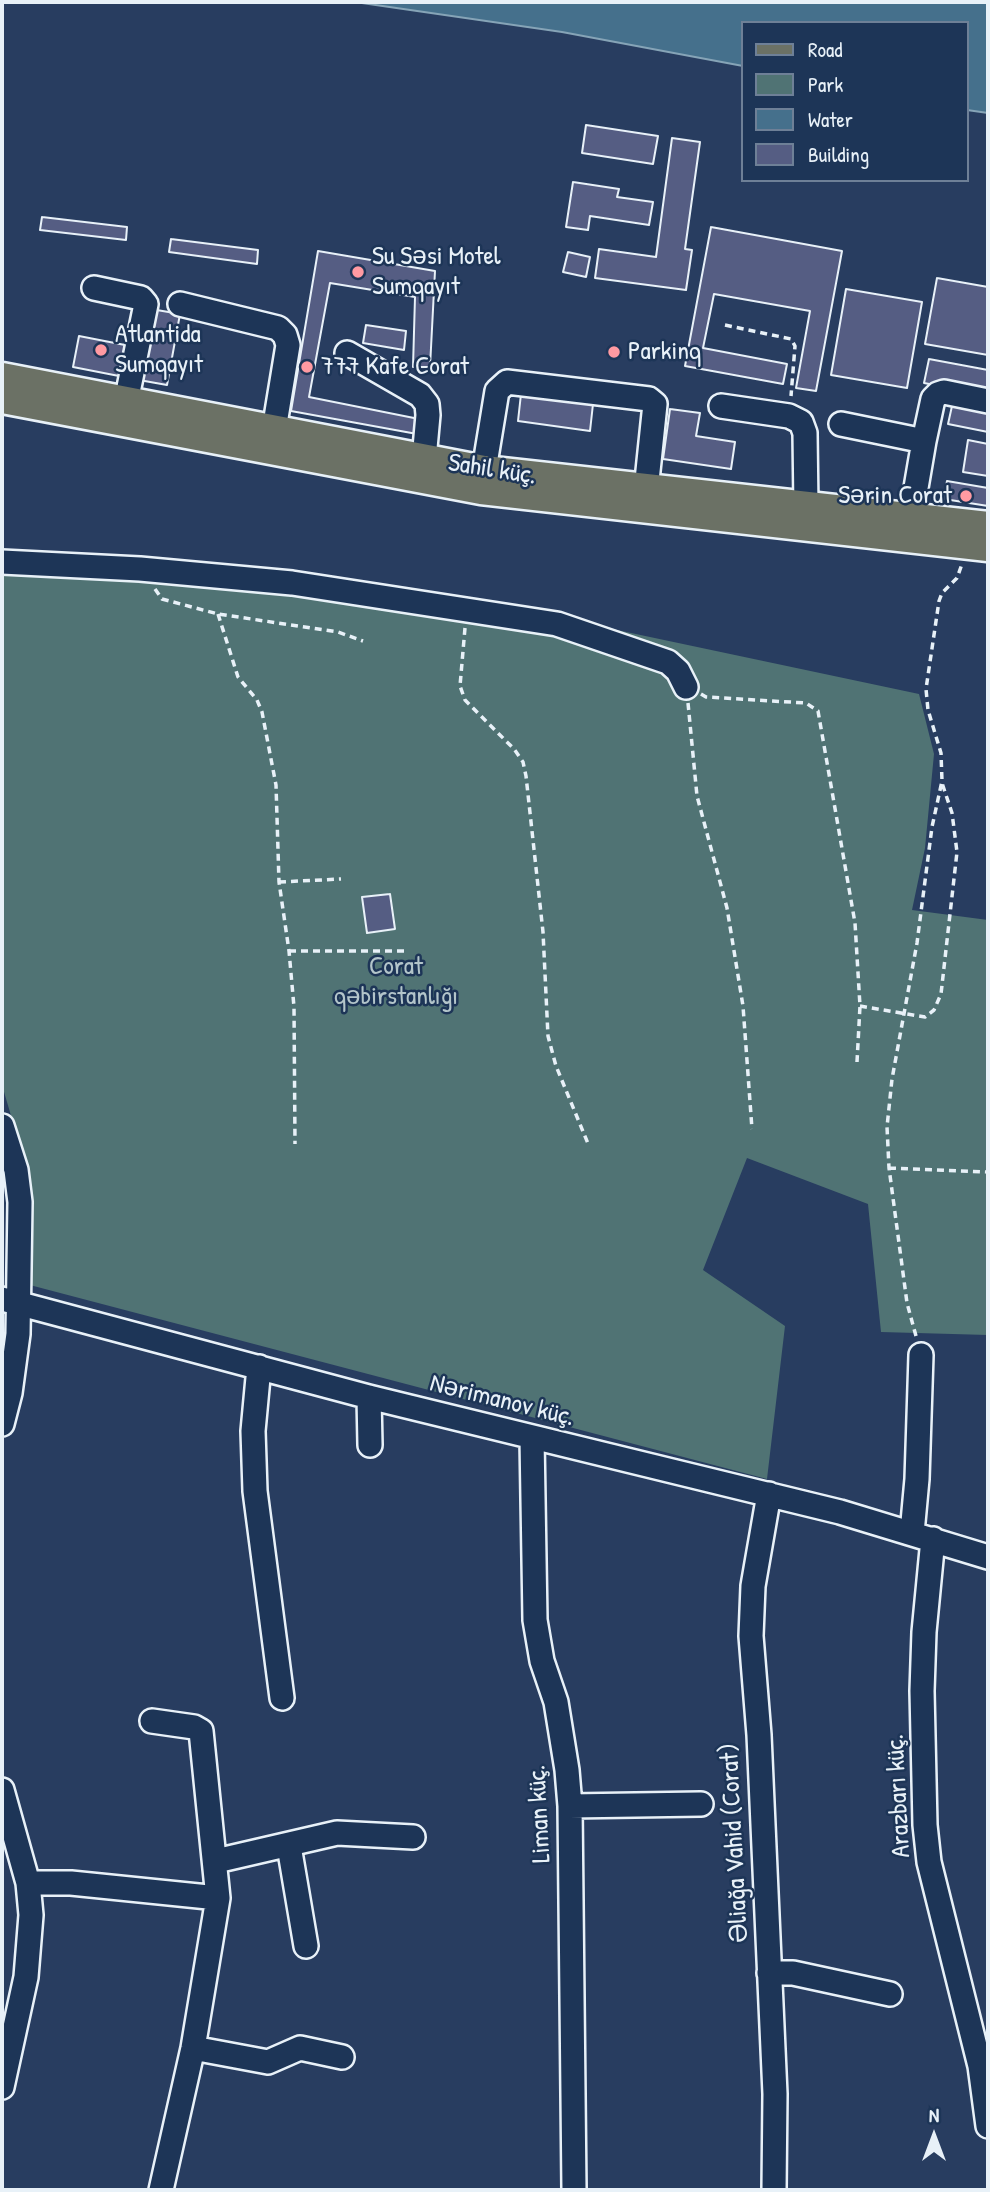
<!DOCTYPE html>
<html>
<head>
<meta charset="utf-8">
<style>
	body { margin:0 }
	#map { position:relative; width:990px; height:2192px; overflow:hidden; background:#283d60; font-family:"Patrick Hand",sans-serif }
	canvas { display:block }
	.frame { position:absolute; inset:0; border:4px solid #e8f1f8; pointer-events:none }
	.legend { position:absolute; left:741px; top:21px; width:228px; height:161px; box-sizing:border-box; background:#1d3557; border:2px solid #6e8097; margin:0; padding:9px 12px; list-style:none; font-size:21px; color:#e8f1f8 }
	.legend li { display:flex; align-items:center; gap:14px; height:35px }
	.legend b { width:35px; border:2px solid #6e8097 }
	.north { position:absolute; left:899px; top:2101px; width:70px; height:70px; -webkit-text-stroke:5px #1d3557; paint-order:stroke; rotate:0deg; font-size:19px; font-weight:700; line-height:28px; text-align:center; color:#e8f1f8 }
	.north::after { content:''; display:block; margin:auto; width:24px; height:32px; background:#e8f1f8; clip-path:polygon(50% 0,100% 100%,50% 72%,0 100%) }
</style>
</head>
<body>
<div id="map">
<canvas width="990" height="2192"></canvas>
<div class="frame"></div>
<ul class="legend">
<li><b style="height:9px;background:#6b7165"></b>Road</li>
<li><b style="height:19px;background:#507374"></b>Park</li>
<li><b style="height:19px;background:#45708c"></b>Water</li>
<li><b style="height:19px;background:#555d83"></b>Building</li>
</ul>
<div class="north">N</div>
</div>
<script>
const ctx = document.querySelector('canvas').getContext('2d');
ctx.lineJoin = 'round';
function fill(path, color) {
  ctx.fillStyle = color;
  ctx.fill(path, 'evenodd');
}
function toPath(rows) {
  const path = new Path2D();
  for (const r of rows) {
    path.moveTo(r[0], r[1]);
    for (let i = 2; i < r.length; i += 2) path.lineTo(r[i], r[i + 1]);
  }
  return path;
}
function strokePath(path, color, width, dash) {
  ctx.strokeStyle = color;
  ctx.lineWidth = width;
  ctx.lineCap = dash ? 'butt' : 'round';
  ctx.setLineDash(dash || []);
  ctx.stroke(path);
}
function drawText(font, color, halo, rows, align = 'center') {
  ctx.font = font + ' "Patrick Hand",sans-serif';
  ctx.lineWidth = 5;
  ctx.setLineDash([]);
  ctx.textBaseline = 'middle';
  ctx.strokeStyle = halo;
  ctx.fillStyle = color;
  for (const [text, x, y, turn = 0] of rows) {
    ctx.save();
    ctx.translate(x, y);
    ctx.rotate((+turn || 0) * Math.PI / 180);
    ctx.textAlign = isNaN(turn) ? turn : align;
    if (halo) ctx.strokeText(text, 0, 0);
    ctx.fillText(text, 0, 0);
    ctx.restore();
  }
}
const green = toPath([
	[2,556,499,605,919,694,934,754,925,848,912,910,988,920,988,1335,881,1332,868,1204,747,1158,703,1270,785,1326,767,1479,26,1284,31,1235,29,1177,2,1085]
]);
const water = toPath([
	[355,2,988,2,988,113,967,110,967,23,743,23,743,66,562,32,355,2]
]);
const building = toPath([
	[586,125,658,136,653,164,582,153,586,125],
	[672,138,700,142,685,249,692,250,686,290,595,278,599,249,656,257,672,138],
	[573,182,619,189,617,197,653,202,649,225,590,216,588,230,566,227,573,182],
	[42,217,127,227,126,240,40,230,42,217],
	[711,227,842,251,816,391,796,388,810,311,714,294,703,348,787,364,783,384,685,366,711,227],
	[171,239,258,250,257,264,169,252,171,239],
	[318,251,435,271,430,367,413,367,415,297,330,283,309,397,419,419,417,434,291,411,318,251],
	[568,252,590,257,586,277,563,272,568,252],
	[937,278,988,287,988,355,925,344,937,278],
	[846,289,922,302,907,388,831,375,846,289],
	[151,309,180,314,167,385,139,380,151,309],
	[366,325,406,331,404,350,363,343,366,325],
	[79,336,125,345,119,376,73,367,79,336],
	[929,359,988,370,988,395,924,383,929,359],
	[521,394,593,404,590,431,518,421,521,394],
	[952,406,988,413,988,432,948,424,952,406],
	[670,409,700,413,696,436,735,442,731,469,663,459,670,409],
	[968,440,988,444,988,476,963,472,968,440],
	[947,481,988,488,988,506,944,499,947,481],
	[390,894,395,929,367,933,362,897,390,894]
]);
const path = toPath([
	[725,325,791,339,795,346,791,396],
	[155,589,162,599,218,614,338,632,363,641],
	[218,614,238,677,257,700,262,712,276,785,279,882,289,951,294,1007,295,1144],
	[465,628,460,686,465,700,514,749,523,762,526,776,543,932,548,1036,556,1066,589,1146],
	[701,694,706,697,806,703,818,711,855,923,860,1006,857,1062],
	[688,703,697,796,727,908,743,1006,752,1129],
	[279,882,341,879],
	[289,951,407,951],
	[860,1006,925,1017,934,1010,941,994,957,852,952,813,942,783],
	[889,1168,988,1172],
	[916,1336,907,1303,889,1168,887,1127,892,1079,917,943,932,827,942,781,941,753,928,710,926,689,939,601,942,593,957,578,962,564]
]);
const minor = toPath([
	[94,288,141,298,146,304,126,402],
	[180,304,278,328,285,335,288,345,274,430],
	[347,353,420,395,427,404,428,415,424,459],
	[721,406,789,416,801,422,805,433,806,507],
	[841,424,924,441,911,517],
	[924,441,933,399,938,394,944,392,988,401],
	[484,470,497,391,507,382,649,399,655,404,646,490],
	[2,562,140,569,292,583,557,624,668,662,678,671,686,687],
	[2,1126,16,1170,20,1202,18,1334,10,1393,2,1424],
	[2,1299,369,1397,840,1512,988,1557],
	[259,1367,253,1431,255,1491,282,1698],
	[369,1397,370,1445],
	[532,1438,535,1620,542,1661,556,1702,567,1770,570,1806,574,2190],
	[769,1494,753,1586,751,1636,759,1735,775,2094,774,2190],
	[912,1533,917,1479,921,1355],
	[933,1539,924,1632,922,1691,925,1825,929,1862,980,2066,988,2126],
	[152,1721,194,1727,201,1731,218,1898,193,2048,161,2190],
	[2,1790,28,1883,31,1915,26,1977,2,2087],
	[570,1806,701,1804],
	[289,1846,306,1946],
	[216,1861,337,1833,413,1837],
	[28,1883,71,1883,218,1898],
	[769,1973,793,1973,890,1994],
	[193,2048,268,2062,300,2048,342,2057]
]);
const major = toPath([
	[2,377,484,470,988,526],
	[2,399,481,490,988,547]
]);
const markers = [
	[358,272,7,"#ff9aa2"],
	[101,350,7,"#ff9aa2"],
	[614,352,7,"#ff9aa2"],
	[307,367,7,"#ff9aa2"],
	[966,496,7,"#ff9aa2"]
];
const poiNames = [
	["Su Səsi Motel",372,257],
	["Sumqayıt",372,287],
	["Atlantida",115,335],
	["Sumqayıt",115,365],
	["Parkinq",628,352],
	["777 Kafe Corat",321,367],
	["Sərin Corat",952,496,"right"]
];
const streetNames = [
	["Sahil küç.",492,470,9],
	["Nərimanov küç.",502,1401,14],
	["Arazbarı küç.",899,1796,-93],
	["Liman küç.",540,1814,-93],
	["Əliağa Vahid (Corat)",735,1843,-93]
];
const parkNames = [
	["Corat",396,967],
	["qəbirstanlığı",396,997]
];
fill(green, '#507374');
fill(water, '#45708c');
strokePath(water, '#86a4b7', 2);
fill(building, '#555d83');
strokePath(building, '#e8f1f8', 2);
strokePath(minor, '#e8f1f8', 28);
strokePath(major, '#e8f1f8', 33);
strokePath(path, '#e8f1f8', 3.5, [7, 5]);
strokePath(minor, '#1d3557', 23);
strokePath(major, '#6b7165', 28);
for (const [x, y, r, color] of markers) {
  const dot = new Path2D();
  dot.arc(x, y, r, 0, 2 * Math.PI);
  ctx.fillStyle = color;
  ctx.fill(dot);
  strokePath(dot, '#1d3557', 2.5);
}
drawText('26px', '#e8f1f8', '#1d3557', poiNames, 'left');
drawText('26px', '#e8f1f8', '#1d3557', streetNames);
drawText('26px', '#b3c5ca', '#1d3557', parkNames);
</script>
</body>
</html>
